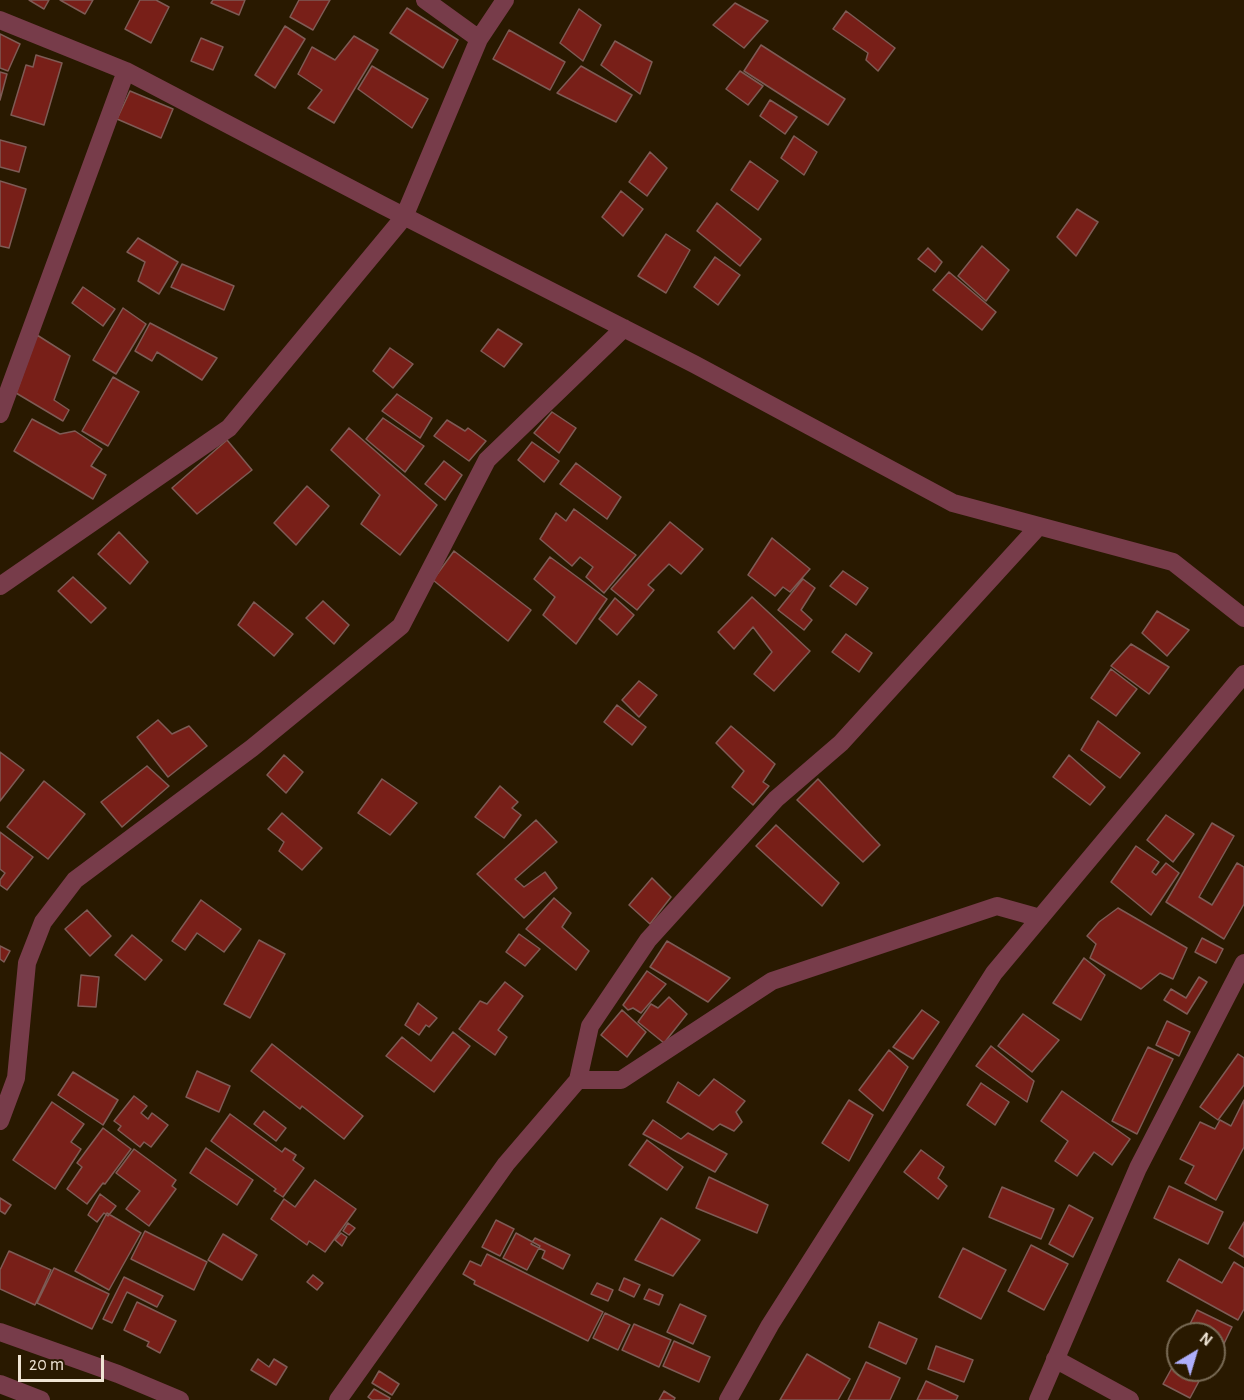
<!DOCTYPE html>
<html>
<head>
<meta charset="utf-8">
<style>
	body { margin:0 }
	#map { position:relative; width:1244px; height:1400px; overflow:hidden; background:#291900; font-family:"Alegreya Sans",sans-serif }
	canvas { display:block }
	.north { position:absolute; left:1166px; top:1322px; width:60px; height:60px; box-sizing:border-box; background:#291900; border:2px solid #786a55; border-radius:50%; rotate:38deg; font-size:16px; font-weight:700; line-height:24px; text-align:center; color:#efe4d4 }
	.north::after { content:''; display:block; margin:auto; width:21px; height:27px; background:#aeaefb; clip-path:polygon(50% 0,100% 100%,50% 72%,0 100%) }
	.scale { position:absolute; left:18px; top:1355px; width:86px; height:27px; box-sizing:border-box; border:3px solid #efe4d4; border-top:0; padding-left:8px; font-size:18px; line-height:21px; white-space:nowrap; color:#efe4d4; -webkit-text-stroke:4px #291900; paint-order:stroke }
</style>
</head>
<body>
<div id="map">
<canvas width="1244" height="1400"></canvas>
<div class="north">N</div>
<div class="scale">20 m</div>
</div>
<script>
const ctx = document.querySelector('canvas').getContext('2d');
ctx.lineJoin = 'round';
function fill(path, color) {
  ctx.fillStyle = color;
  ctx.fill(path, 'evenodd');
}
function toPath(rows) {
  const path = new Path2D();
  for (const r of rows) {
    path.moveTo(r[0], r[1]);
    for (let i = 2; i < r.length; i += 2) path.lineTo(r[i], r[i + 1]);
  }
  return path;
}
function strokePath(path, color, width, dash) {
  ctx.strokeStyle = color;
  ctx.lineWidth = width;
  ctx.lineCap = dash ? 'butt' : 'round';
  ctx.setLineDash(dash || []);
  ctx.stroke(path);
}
const building = toPath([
	[29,0,49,0,44,9,29,0],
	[60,0,93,0,85,14,60,0],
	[140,0,156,0,169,7,151,43,125,29,140,0],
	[213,0,245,0,239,15,211,3,213,0],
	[299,0,330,0,313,30,290,17,299,0],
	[735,3,768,21,744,48,713,25,735,3],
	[407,8,458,40,443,68,390,33,407,8],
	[579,9,601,25,583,61,560,43,579,9],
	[846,11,895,48,878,71,866,60,868,53,833,29,846,11],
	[285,26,305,39,275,88,255,75,285,26],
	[509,30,565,62,550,90,493,59,509,30],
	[0,34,20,44,8,71,0,68,0,34],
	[354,36,378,50,334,123,308,108,322,90,298,74,312,47,335,60,354,36],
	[201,38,223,47,213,70,191,61,201,38],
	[615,41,652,62,640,94,601,65,615,41],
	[761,45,845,99,828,125,744,71,761,45],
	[36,55,62,63,44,125,11,115,26,65,33,67,36,55],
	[372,66,428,99,412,128,358,89,372,66],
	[581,66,632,95,616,122,557,93,581,66],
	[740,71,763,86,748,105,726,89,740,71],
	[0,72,7,74,0,100,0,72],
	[130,91,173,109,161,138,117,119,130,91],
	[770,100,797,117,785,134,760,116,770,100],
	[794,136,817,152,804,175,781,158,794,136],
	[0,140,26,147,19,172,0,167,0,140],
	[650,152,667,168,647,196,629,182,650,152],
	[750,161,778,181,758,210,731,190,750,161],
	[0,181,26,189,9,248,0,246,0,181],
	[621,191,643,209,623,236,602,217,621,191],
	[717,203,761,239,740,266,697,231,717,203],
	[1077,209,1098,222,1076,256,1057,237,1077,209],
	[666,234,690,250,666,293,638,276,666,234],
	[138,238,178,262,159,294,138,281,145,262,127,252,138,238],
	[982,246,1009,270,986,301,958,276,982,246],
	[928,248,942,262,935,272,918,259,928,248],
	[715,257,740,275,718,305,694,287,715,257],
	[182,264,234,286,224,310,171,287,182,264],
	[949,272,996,312,982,330,933,290,949,272],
	[83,287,115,309,103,326,72,303,83,287],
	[123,308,146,324,116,374,93,360,123,308],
	[150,323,217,358,202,380,157,352,152,361,135,351,150,323],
	[498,329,522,344,504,367,481,351,498,329],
	[37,335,70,356,54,400,69,410,63,421,16,393,37,335],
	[390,348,413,364,393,388,373,371,390,348],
	[113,377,139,392,108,446,82,431,113,377],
	[397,394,432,418,420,438,382,411,397,394],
	[552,412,576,428,559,453,534,433,552,412],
	[383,418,424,446,405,472,366,439,383,418],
	[32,419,60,434,75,431,102,449,91,466,106,475,93,499,14,451,32,419],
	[447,420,465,431,468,428,486,441,469,461,434,436,447,420],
	[349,428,437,505,400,555,361,524,380,495,331,450,349,428],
	[227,440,252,470,197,514,172,488,227,440],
	[532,442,559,461,544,482,518,460,532,442],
	[444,461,462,475,445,500,425,484,444,461],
	[576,463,621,497,607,519,560,484,576,463],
	[307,486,329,506,296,545,274,523,307,486],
	[574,509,636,555,604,593,586,577,593,567,580,557,572,566,540,539,556,513,566,521,574,509],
	[670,522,703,549,681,574,669,564,648,585,654,590,637,610,611,589,670,522],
	[119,532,148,562,130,584,98,554,119,532],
	[772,538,810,569,790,592,783,587,775,596,748,575,772,538],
	[454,551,531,610,508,641,433,580,454,551],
	[550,557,607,599,576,644,543,615,555,597,534,579,550,557],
	[843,571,868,588,856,605,830,586,843,571],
	[73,577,106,608,91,623,58,591,73,577],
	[803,579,815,588,801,610,812,620,804,630,778,610,803,579],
	[752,597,810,651,774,691,754,674,772,652,753,627,734,649,718,632,752,597],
	[615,598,634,615,617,635,599,619,615,598],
	[323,601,349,625,334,644,306,618,323,601],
	[254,602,293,634,274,656,238,625,254,602],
	[1157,611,1189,630,1167,656,1142,633,1157,611],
	[846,634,872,653,859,672,832,652,846,634],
	[1131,644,1169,667,1149,694,1111,666,1131,644],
	[1111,669,1137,689,1116,716,1091,698,1111,669],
	[639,681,657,695,639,717,622,700,639,681],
	[617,705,646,727,632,745,604,722,617,705],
	[158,720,172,734,189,726,207,746,168,777,137,737,158,720],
	[1098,721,1140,753,1120,778,1081,750,1098,721],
	[731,726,775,764,763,782,769,786,753,805,732,787,744,771,716,743,731,726],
	[0,752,24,770,0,801,0,752],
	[284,755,303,772,286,793,267,775,284,755],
	[1069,755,1105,787,1090,805,1053,777,1069,755],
	[147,766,169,786,122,827,101,802,147,766],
	[382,779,417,803,390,835,358,813,382,779],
	[818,779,880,845,863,862,797,800,818,779],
	[44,781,85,814,48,859,7,827,44,781],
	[500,786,518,802,512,808,521,815,504,838,475,817,500,786],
	[282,813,322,848,302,870,279,851,284,842,268,829,282,813],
	[1166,815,1194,834,1173,862,1147,840,1166,815],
	[536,820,557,842,515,879,524,887,545,872,557,888,524,918,477,874,536,820],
	[1212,823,1234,836,1199,897,1212,905,1237,863,1244,867,1244,904,1224,939,1166,902,1212,823],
	[776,825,839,883,822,906,756,846,776,825],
	[0,832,33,857,7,890,0,885,0,880,5,873,0,869,0,832],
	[1136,846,1159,862,1152,872,1156,875,1166,863,1179,873,1151,915,1111,882,1136,846],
	[652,878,671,897,650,924,629,905,652,878],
	[554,898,571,913,562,927,589,951,576,970,526,929,554,898],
	[201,900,241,929,224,952,197,933,185,950,172,941,201,900],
	[1118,908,1187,948,1173,979,1160,973,1141,989,1090,958,1096,944,1087,936,1099,922,1118,908],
	[87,910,111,936,90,956,65,929,87,910],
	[519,934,540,949,525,966,506,952,519,934],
	[132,935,162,960,145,980,115,955,132,935],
	[1202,938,1223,949,1216,963,1195,952,1202,938],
	[259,940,285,954,250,1018,224,1004,259,940],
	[667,941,730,978,708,1002,650,967,667,941],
	[0,946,10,951,4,962,0,959,0,946],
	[1084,958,1105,975,1081,1020,1053,1003,1084,958],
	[647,971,666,984,641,1013,633,1008,628,1010,623,1005,647,971],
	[81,975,99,977,96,1007,78,1006,81,975],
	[1199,977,1207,982,1187,1014,1164,1000,1171,989,1186,998,1199,977],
	[505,982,523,996,498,1030,507,1037,495,1055,459,1029,480,1001,487,1004,505,982],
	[669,997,687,1014,664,1043,638,1022,651,1004,658,1008,669,997],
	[418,1003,437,1018,429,1027,426,1025,419,1035,405,1025,418,1003],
	[622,1010,646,1032,627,1057,601,1035,622,1010],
	[922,1010,939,1022,913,1059,893,1047,922,1010],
	[1023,1014,1059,1040,1032,1072,998,1046,1023,1014],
	[1167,1021,1190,1032,1179,1056,1156,1045,1167,1021],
	[453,1032,470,1046,434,1092,386,1056,402,1037,431,1061,453,1032],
	[272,1044,363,1116,344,1139,302,1106,300,1109,251,1071,272,1044],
	[991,1046,1034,1081,1027,1102,976,1066,991,1046],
	[1148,1047,1173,1059,1137,1134,1112,1121,1148,1047],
	[889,1050,908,1067,883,1111,859,1090,889,1050],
	[1238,1054,1244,1058,1244,1085,1218,1120,1200,1107,1238,1054],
	[197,1071,230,1086,219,1112,186,1097,197,1071],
	[73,1072,118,1100,103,1125,58,1095,73,1072],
	[714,1079,745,1101,736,1112,742,1122,734,1131,720,1124,713,1130,667,1102,678,1082,699,1096,714,1079],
	[981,1083,1009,1102,995,1125,967,1105,981,1083],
	[1062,1091,1130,1139,1112,1165,1094,1152,1077,1176,1055,1161,1068,1141,1041,1121,1062,1091],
	[134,1096,147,1106,141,1113,148,1119,152,1113,168,1125,151,1147,144,1142,140,1147,118,1130,121,1126,114,1121,134,1096],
	[849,1100,873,1115,849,1161,822,1143,849,1100],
	[1244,1100,1244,1147,1216,1200,1185,1183,1194,1166,1180,1159,1200,1122,1215,1129,1220,1120,1231,1126,1244,1100],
	[52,1102,84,1124,71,1142,81,1149,55,1189,13,1160,52,1102],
	[264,1111,286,1128,276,1141,254,1124,264,1111],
	[230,1114,282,1152,285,1148,296,1155,293,1160,304,1168,283,1197,274,1191,276,1189,211,1141,230,1114],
	[653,1120,681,1139,688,1133,727,1154,715,1172,643,1134,653,1120],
	[103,1128,131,1149,105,1184,103,1183,87,1204,67,1189,82,1167,77,1163,103,1128],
	[647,1140,683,1167,667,1190,629,1165,647,1140],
	[206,1148,253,1180,237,1205,190,1173,206,1148],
	[134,1149,176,1180,172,1186,176,1189,149,1226,126,1209,140,1191,116,1173,134,1149],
	[921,1150,944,1167,938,1178,947,1186,938,1199,904,1172,921,1150],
	[709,1177,768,1205,757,1233,696,1208,709,1177],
	[315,1180,356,1209,325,1252,309,1241,307,1245,271,1219,284,1199,295,1207,315,1180],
	[1169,1186,1223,1212,1208,1244,1154,1218,1169,1186],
	[1002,1187,1054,1209,1041,1239,989,1217,1002,1187],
	[100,1194,116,1206,108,1216,104,1213,97,1222,88,1215,100,1194],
	[0,1198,11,1205,5,1214,0,1211,0,1198],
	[1069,1205,1093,1218,1073,1257,1049,1244,1069,1205],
	[107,1213,141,1233,109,1290,75,1271,107,1213],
	[661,1218,700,1240,673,1276,635,1260,661,1218],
	[496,1220,514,1229,500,1256,482,1247,496,1220],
	[1244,1222,1244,1257,1229,1248,1244,1222],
	[348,1223,355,1228,349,1235,343,1231,348,1223],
	[145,1231,207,1262,194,1290,131,1259,145,1231],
	[341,1233,347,1237,342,1246,335,1240,341,1233],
	[516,1233,540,1246,527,1270,503,1258,516,1233],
	[223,1234,257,1255,242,1280,208,1260,223,1234],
	[535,1238,570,1255,563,1269,542,1258,545,1251,531,1244,535,1238],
	[1031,1245,1068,1264,1044,1310,1008,1291,1031,1245],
	[963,1248,1006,1270,981,1319,939,1297,963,1248],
	[9,1251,51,1270,35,1305,0,1289,0,1270,9,1251],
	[487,1254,603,1312,588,1341,474,1284,475,1281,463,1274,470,1261,481,1266,487,1254],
	[1179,1259,1222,1283,1234,1262,1244,1268,1244,1309,1238,1320,1167,1281,1179,1259],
	[54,1268,109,1294,92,1329,37,1303,54,1268],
	[313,1275,323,1283,317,1290,307,1282,313,1275],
	[124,1277,163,1296,157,1307,127,1292,112,1323,103,1319,124,1277],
	[624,1278,640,1285,634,1297,619,1290,624,1278],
	[597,1283,613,1290,608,1301,591,1294,597,1283],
	[649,1289,663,1295,659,1305,644,1299,649,1289],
	[137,1302,176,1321,160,1353,147,1346,149,1342,124,1330,137,1302],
	[680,1304,706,1316,693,1344,667,1332,680,1304],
	[1197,1310,1232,1327,1218,1356,1214,1354,1214,1334,1185,1334,1197,1310],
	[605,1313,630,1325,618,1350,593,1338,605,1313],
	[879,1322,917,1339,906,1364,869,1347,879,1322],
	[634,1324,671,1340,659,1367,622,1350,634,1324],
	[674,1341,710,1357,699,1382,663,1366,674,1341],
	[936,1346,973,1360,964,1382,928,1369,936,1346],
	[807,1354,850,1379,838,1400,780,1400,807,1354],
	[1178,1357,1178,1370,1205,1370,1190,1398,1163,1384,1178,1357],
	[258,1359,269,1367,274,1359,287,1367,276,1385,251,1370,258,1359],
	[866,1362,900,1378,890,1400,848,1400,866,1362],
	[379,1371,399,1384,392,1395,372,1383,379,1371],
	[926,1381,958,1396,956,1400,917,1400,926,1381],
	[374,1389,390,1398,389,1400,372,1400,368,1397,374,1389],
	[664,1391,675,1398,674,1400,659,1400,664,1391]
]);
const minor = toPath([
	[425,0,479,39],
	[0,20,126,71,384,206,694,364,953,503,1173,562,1244,618],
	[0,414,126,71],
	[0,586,229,428,404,217,479,39,505,0],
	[578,1080,590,1026,648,940,776,799,841,743,1039,526],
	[0,1121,16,1078,27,963,43,922,75,880,252,748,401,626,487,460,624,328],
	[1055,1359,1130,1400],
	[338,1400,506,1164,578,1080,621,1080,772,981,997,906,1040,918],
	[728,1400,770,1325,994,973,1244,674],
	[1038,1400,1138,1168,1244,963]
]);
const tertiary = toPath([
	[0,1332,118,1374,180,1400],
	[0,1384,41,1400]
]);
fill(building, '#781f18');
strokePath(building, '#7e5b55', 1.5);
strokePath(minor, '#773c4a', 18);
strokePath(tertiary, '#773c4a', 18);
</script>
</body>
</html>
